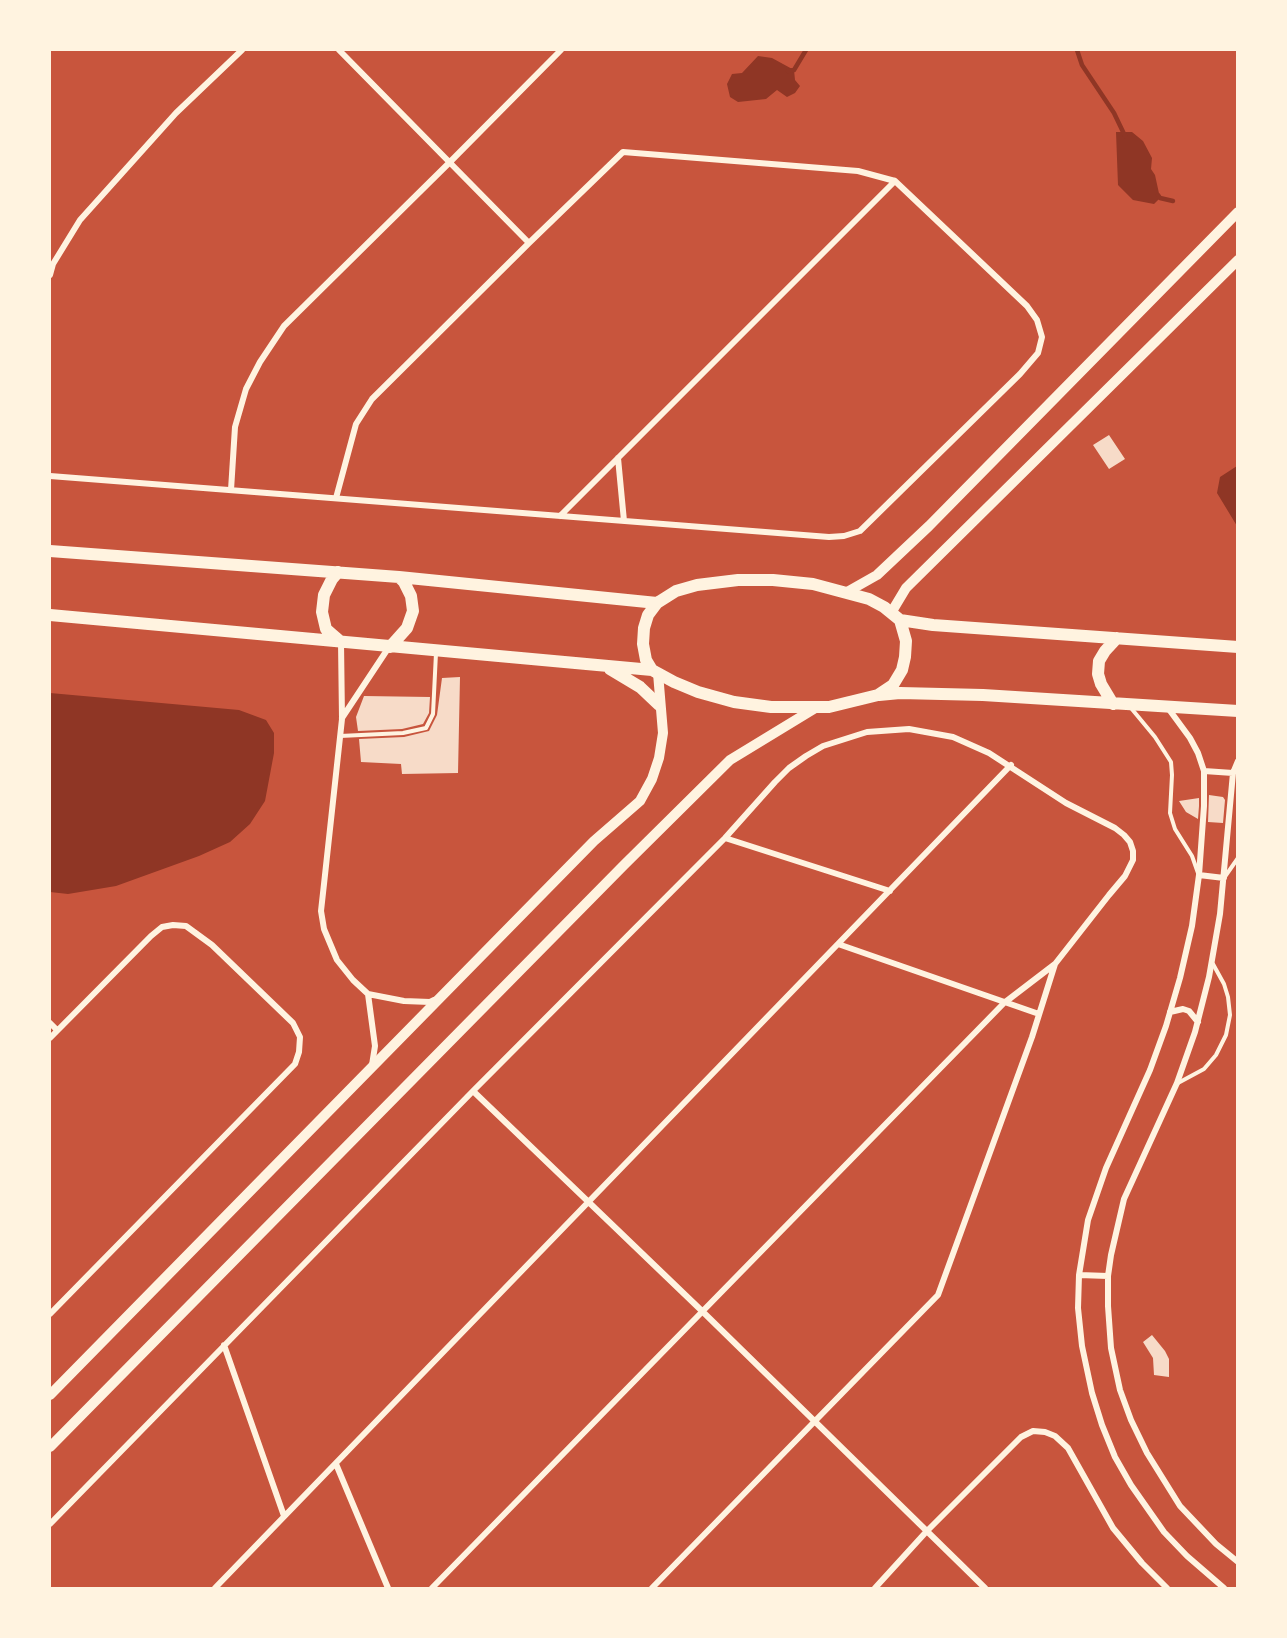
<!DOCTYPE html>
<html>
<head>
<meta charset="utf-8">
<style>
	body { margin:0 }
	#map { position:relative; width:1287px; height:1638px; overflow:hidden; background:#c8553d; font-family:"Work Sans",sans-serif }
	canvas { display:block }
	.frame { position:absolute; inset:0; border:51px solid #fff3e0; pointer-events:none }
</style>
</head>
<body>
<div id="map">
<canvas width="1287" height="1638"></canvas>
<div class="frame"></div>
</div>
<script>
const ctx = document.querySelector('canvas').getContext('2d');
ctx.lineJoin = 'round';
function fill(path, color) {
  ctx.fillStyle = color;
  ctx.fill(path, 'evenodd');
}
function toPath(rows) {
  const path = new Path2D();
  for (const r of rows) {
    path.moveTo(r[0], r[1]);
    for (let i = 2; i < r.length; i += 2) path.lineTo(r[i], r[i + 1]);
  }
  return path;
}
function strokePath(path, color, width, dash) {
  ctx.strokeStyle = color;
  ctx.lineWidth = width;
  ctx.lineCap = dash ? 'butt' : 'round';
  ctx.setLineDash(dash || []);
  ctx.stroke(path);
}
const water = toPath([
	[758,56,772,58,794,70,795,80,800,86,795,93,787,97,777,90,766,99,738,102,730,97,727,84,732,74,742,73],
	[1116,132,1132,132,1143,141,1152,158,1151,169,1155,175,1160,198,1154,204,1133,200,1118,185],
	[1237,466,1237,526,1217,493,1220,477],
	[50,693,239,710,266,720,274,733,274,753,265,801,250,824,230,842,199,856,116,886,68,894,50,892]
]);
const stream = toPath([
	[1077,50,1082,65,1114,113,1125,136],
	[788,71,794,70,806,50],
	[1158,195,1160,198,1173,201]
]);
const building = toPath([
	[1109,435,1125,459,1109,469,1093,445],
	[460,677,458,773,402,774,401,764,361,762,359,739,404,737,429,731,437,715,442,678],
	[364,696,430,697,429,713,423,724,402,729,358,731,356,717],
	[1209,795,1223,797,1225,800,1223,823,1208,822],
	[1199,798,1199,806,1198,819,1186,812,1179,801],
	[1152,1335,1165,1351,1169,1359,1169,1377,1154,1375,1153,1358,1143,1342]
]);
const service = toPath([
	[1131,708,1155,737,1171,762,1172,775,1170,813,1175,829,1192,856,1198,873],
	[340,736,403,733,426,728,433,714,436,653],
	[1224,878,1238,858],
	[1178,1083,1204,1069,1216,1055,1226,1035,1230,1015,1228,997,1224,984,1213,964]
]);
const minor = toPath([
	[339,50,529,243],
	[50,275,53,264,80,220,176,113,242,50],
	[618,458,624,521],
	[50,476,829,537,844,536,860,531,1020,374,1038,353,1042,337,1037,320,1027,306,895,181,858,171,623,152,529,243,372,399,356,424,336,498],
	[231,490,235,427,246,389,260,362,284,326,449,163,561,50],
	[560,516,895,181],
	[341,642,342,719,324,884,321,911,324,929,337,960,353,980,368,994,404,1001,430,1002,434,1000],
	[1168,708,1190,738,1198,753,1204,771,1204,806,1199,875,1192,926,1180,978,1166,1026,1150,1070,1106,1168,1088,1220,1079,1275,1078,1308,1082,1346,1092,1393,1102,1425,1115,1457,1131,1485,1164,1532,1187,1556,1224,1588],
	[342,718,389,647],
	[1238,761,1233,773,1220,914,1209,977,1195,1032,1177,1083,1124,1199,1111,1255,1108,1276,1108,1306,1111,1348,1120,1390,1131,1420,1147,1453,1180,1506,1216,1544,1238,1562],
	[1204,771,1233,773],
	[725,838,890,891],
	[1199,875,1224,878],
	[838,944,1039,1014],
	[368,994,375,1046,372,1065],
	[1170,1012,1183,1009,1189,1011,1198,1022],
	[50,1023,57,1030],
	[50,1038,151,936,162,927,173,925,186,926,212,945,293,1023,300,1037,299,1052,295,1064,50,1314],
	[473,1091,702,1311,985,1588],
	[1079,1275,1108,1276],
	[224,1345,284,1516],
	[336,1464,388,1588],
	[50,1524,473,1091,725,838,775,782,789,768,806,756,823,746,867,732,909,729,953,737,989,753,1066,803,1115,828,1124,835,1130,842,1133,851,1133,860,1125,876,1109,895,1055,964,1004,1003,432,1588],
	[215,1588,1011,765],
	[652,1588,938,1295,1032,1037,1055,964],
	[875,1588,926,1532,1021,1437,1033,1431,1045,1432,1055,1436,1068,1448,1113,1528,1142,1563,1167,1588]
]);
const secondary = toPath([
	[847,592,877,575,929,526,1238,212],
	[891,613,906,588,1238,260],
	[50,1395,594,841,640,801,652,779,659,758,663,733,658,673],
	[50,1447,624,865,730,760,817,707]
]);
const primary = toPath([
	[50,551,399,577,657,603],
	[338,572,332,579,324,595,322,612,326,629,341,642],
	[50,615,652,670,674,682,698,692,734,702,771,707,829,707,878,695,893,685,902,670,905,657,906,641,900,620,884,607,869,599,813,584,773,580,738,580,697,585,676,591,657,603,648,615,644,628,643,644,646,660,652,670],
	[900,620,933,625,1238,647],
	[390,647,407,628,413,611,411,596,404,582,399,577],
	[610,669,640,687,659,705],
	[879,695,900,693,983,695,1238,711],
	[1113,704,1101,684,1098,674,1099,661,1105,651,1117,638]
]);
fill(water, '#8f3625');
strokePath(stream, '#8f3625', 4.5);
fill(building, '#f7dbc8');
strokePath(service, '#fff3e0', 4);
strokePath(minor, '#fff3e0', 6);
strokePath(secondary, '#fff3e0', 10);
strokePath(primary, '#fff3e0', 12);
</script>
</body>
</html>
